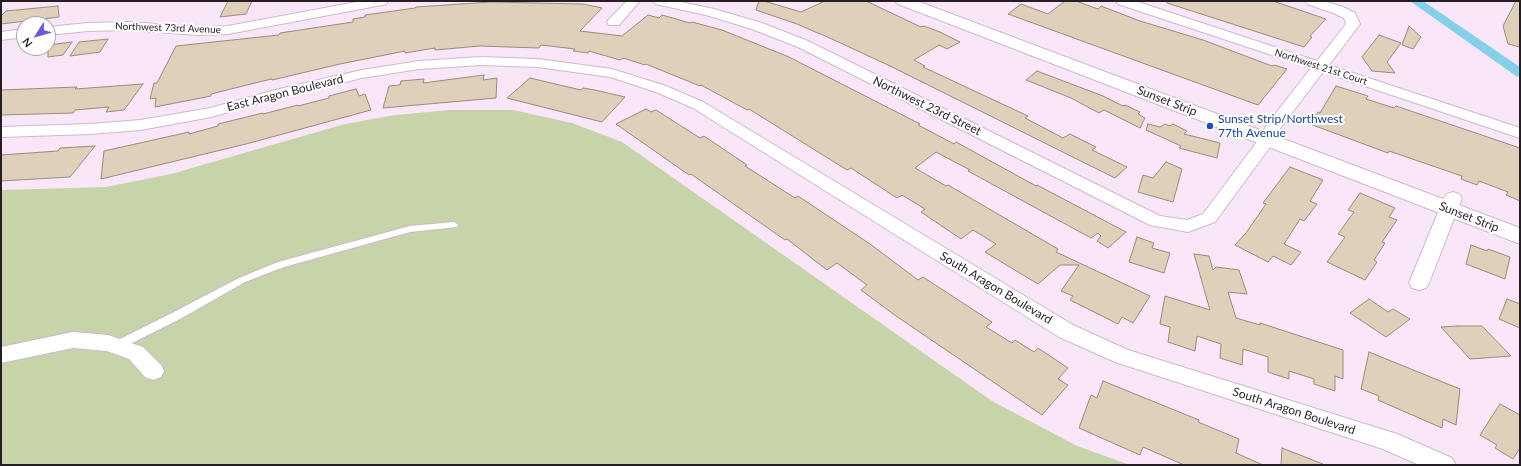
<!DOCTYPE html>
<html>
<head>
<meta charset="utf-8">
<style>
	body { margin:0 }
	#map { position:relative; width:1521px; height:466px; overflow:hidden; background:#f9e6f9; font-family:Lato,sans-serif }
	canvas { display:block }
	.frame { position:absolute; inset:0; border:2px solid #251e25; pointer-events:none }
	.north { position:absolute; left:16px; top:16px; width:40px; height:40px; box-sizing:border-box; background:#fff; border:1px solid #a8a5a8; border-radius:50%; rotate:233deg; font-size:11px; font-weight:700; line-height:16px; text-align:center; color:#251e25 }
	.north::after { content:''; display:block; margin:auto; width:14px; height:18px; background:#6a5bd4; clip-path:polygon(50% 0,100% 100%,50% 72%,0 100%) }
</style>
</head>
<body>
<div id="map">
<canvas width="1521" height="466"></canvas>
<div class="frame"></div>
<div class="north">N</div>
</div>
<script>
const ctx = document.querySelector('canvas').getContext('2d');
ctx.lineJoin = 'round';
function fill(path, color) {
  ctx.fillStyle = color;
  ctx.fill(path, 'evenodd');
}
function toPath(rows) {
  const path = new Path2D();
  for (const r of rows) {
    path.moveTo(r[0], r[1]);
    for (let i = 2; i < r.length; i += 2) path.lineTo(r[i], r[i + 1]);
  }
  return path;
}
function strokePath(path, color, width, dash) {
  ctx.strokeStyle = color;
  ctx.lineWidth = width;
  ctx.lineCap = dash ? 'butt' : 'round';
  ctx.setLineDash(dash || []);
  ctx.stroke(path);
}
function drawText(font, color, halo, rows, align = 'center') {
  ctx.font = font + ' Lato,sans-serif';
  ctx.lineWidth = 4;
  ctx.setLineDash([]);
  ctx.textBaseline = 'middle';
  ctx.strokeStyle = halo;
  ctx.fillStyle = color;
  for (const [text, x, y, turn = 0] of rows) {
    ctx.save();
    ctx.translate(x, y);
    ctx.rotate((+turn || 0) * Math.PI / 180);
    ctx.textAlign = isNaN(turn) ? turn : align;
    if (halo) ctx.strokeText(text, 0, 0);
    ctx.fillText(text, 0, 0);
    ctx.restore();
  }
}
const green = toPath([
	[451,110,513,110,572,123,622,142,992,401,1077,446,1130,465,1,465,1,190,106,187,171,174,345,124,395,115]
]);
const canal = toPath([
	[1410,1,1423,1,1520,67,1520,77,1516,76,1410,1]
]);
const building = toPath([
	[228,1,252,1,246,14,220,17,228,1],
	[759,1,764,1,801,12,825,1,866,1,921,27,924,26,940,32,960,42,947,49,939,45,914,60,925,66,923,67,1028,116,1025,118,1063,138,1070,134,1096,147,1092,150,1127,167,1115,178,888,65,821,34,820,34,797,24,756,10,759,1],
	[1065,1,1076,1,1098,9,1101,6,1140,21,1203,40,1272,66,1274,65,1287,69,1258,105,1008,14,1021,4,1048,14,1065,1],
	[1167,1,1273,1,1326,19,1310,36,1312,37,1304,47,1167,3,1167,1],
	[1516,1,1520,1,1520,47,1508,44,1503,26,1516,1],
	[491,2,583,4,602,8,580,31,622,36,648,15,659,18,662,15,690,23,692,22,722,30,789,57,920,124,918,125,954,144,956,142,1036,186,1037,185,1126,232,1108,248,1097,241,1101,236,1098,233,1091,238,968,171,970,170,936,152,915,168,946,186,948,185,1058,249,1056,252,1150,296,1133,323,1122,317,1118,324,1070,300,1073,296,1061,291,1079,265,1060,265,1038,284,985,252,996,244,973,230,961,239,921,212,925,209,902,195,897,198,851,168,847,170,749,109,747,110,701,85,700,86,646,64,645,65,623,58,620,60,589,51,588,53,573,51,575,49,541,45,539,48,480,46,435,50,435,48,405,53,405,51,340,64,272,80,272,79,259,82,211,94,211,96,155,107,156,98,150,99,154,83,157,83,176,46,279,35,280,33,353,22,353,19,365,17,365,15,415,8,416,7,491,2],
	[58,6,59,17,1,24,1,16,6,11,58,6],
	[1409,26,1421,37,1413,49,1402,45,1409,26],
	[1379,35,1401,43,1387,62,1395,73,1372,71,1362,57,1379,35],
	[108,39,100,52,70,56,79,42,108,39],
	[72,42,63,55,48,57,48,45,72,42],
	[1037,71,1103,96,1123,106,1125,105,1140,112,1138,114,1145,118,1140,128,1104,110,1099,113,1071,98,1026,80,1037,71],
	[484,75,483,80,497,78,496,98,383,108,389,86,400,85,401,81,424,79,423,83,484,75],
	[530,78,581,90,583,88,595,90,625,97,602,122,507,98,530,78],
	[143,84,124,110,106,112,109,107,75,110,73,113,1,115,1,90,77,87,75,89,143,84],
	[1336,86,1368,96,1366,99,1394,108,1396,106,1520,148,1520,201,1506,195,1508,192,1479,181,1477,185,1461,179,1462,176,1389,151,1388,153,1310,124,1318,112,1320,113,1336,86],
	[356,89,359,96,365,94,371,110,246,144,101,179,104,151,189,132,189,134,218,126,218,124,263,113,263,114,298,105,298,106,329,98,329,96,356,89],
	[646,109,651,112,656,110,700,138,704,136,747,165,745,166,795,198,798,196,870,244,918,280,923,277,992,322,986,327,1012,343,1015,340,1034,352,1038,348,1068,368,1058,379,1068,385,1042,415,896,316,861,290,867,285,837,263,827,270,787,239,785,240,691,174,689,175,616,124,646,109],
	[1148,124,1160,127,1165,124,1170,126,1173,124,1187,131,1184,134,1220,143,1217,158,1179,148,1181,146,1146,130,1148,124],
	[95,146,70,177,1,181,1,155,58,151,60,148,95,146],
	[1166,162,1182,169,1173,202,1138,192,1143,175,1153,178,1166,162],
	[1290,167,1323,180,1310,201,1317,204,1304,221,1300,219,1284,244,1301,252,1291,265,1273,256,1268,262,1235,245,1246,233,1266,204,1263,203,1290,167],
	[1360,193,1395,208,1389,217,1397,220,1382,242,1385,243,1374,260,1377,262,1365,280,1327,262,1345,237,1338,234,1354,212,1348,210,1360,193],
	[1137,237,1154,243,1152,248,1170,253,1164,273,1129,262,1137,237],
	[1471,245,1487,251,1488,249,1510,257,1505,279,1466,264,1471,245],
	[1194,254,1209,256,1213,270,1216,267,1239,270,1247,294,1228,292,1236,318,1260,325,1260,323,1343,350,1343,379,1335,376,1335,391,1314,384,1314,379,1289,371,1289,379,1268,372,1268,357,1243,349,1242,365,1220,358,1221,344,1197,336,1195,351,1168,342,1170,327,1160,324,1165,296,1210,310,1194,254],
	[1369,299,1388,312,1393,309,1410,319,1386,337,1350,313,1369,299],
	[1507,299,1520,304,1520,328,1499,319,1507,299],
	[1458,326,1482,326,1511,356,1470,359,1441,327,1458,326],
	[1369,352,1460,389,1456,425,1443,419,1442,428,1378,400,1379,396,1361,389,1369,352],
	[1103,381,1199,420,1198,422,1239,439,1236,453,1263,465,1184,465,1143,447,1140,455,1079,428,1091,395,1097,398,1103,381],
	[1500,404,1520,415,1520,448,1513,459,1495,448,1497,445,1480,435,1500,404],
	[1282,448,1323,464,1323,465,1281,465,1282,448]
]);
const lane = toPath([
	[454,222,458,225,457,227,410,232,284,267,245,282,180,319,120,349,116,350,112,349,111,346,112,343,172,313,239,278,278,262,410,226,454,222]
]);
const street = toPath([
	[362,1,388,1,386,4,382,5,228,34,199,35,128,30,88,31,48,35,48,27,88,23,128,22,199,27,228,26,362,1],
	[627,1,640,1,619,25,609,25,607,22,609,19,627,1],
	[653,1,676,1,714,9,762,23,808,41,1160,216,1187,220,1203,214,1259,139,1266,126,1311,68,1118,4,1116,1,1135,1,1317,61,1346,24,1344,18,1333,13,1307,4,1305,1,1324,1,1343,7,1355,13,1360,24,1329,65,1520,128,1520,138,1323,72,1279,130,1273,143,1215,222,1188,232,1150,225,798,47,752,29,706,15,655,4,653,1],
	[24,29,24,37,1,40,1,32,24,29],
	[481,57,538,59,612,69,666,86,703,102,1073,325,1128,350,1397,434,1452,458,1456,465,1419,465,1383,449,1115,362,1059,337,693,108,656,92,610,77,538,67,481,65,419,69,362,78,287,96,211,117,141,130,90,134,1,137,1,127,90,124,141,120,210,108,279,89,362,70,419,61,481,57],
	[1453,192,1459,194,1462,198,1429,283,1426,288,1419,290,1412,288,1409,283,1444,198,1447,194,1453,192],
	[73,332,108,335,143,347,161,365,164,371,161,377,153,380,145,377,129,359,107,351,73,348,1,363,1,347,73,332]
]);
const secondary = toPath([
	[895,1,917,1,1520,228,1520,244,898,4,895,1]
]);
const markers = [
	[1210,126,4,"#1a4fb4"]
];
const farStreetnames = [
	["Northwest 73rd Avenue",168,28,2],
	["Northwest 21st Court",1321,67,18]
];
const streetNames = [
	["East Aragon Boulevard",285,93,-14],
	["Sunset Strip",1167,101,21],
	["Northwest 23rd Street",927,106,26],
	["Sunset Strip",1469,217,21],
	["South Aragon Boulevard",996,288,31],
	["South Aragon Boulevard",1294,411,18]
];
const transitNames = [
	["Sunset Strip/Northwest",1218,119],
	["77th Avenue",1218,133]
];
fill(green, '#c7d3a8');
fill(canal, '#84d0e8');
fill(building, '#dfd0bc');
strokePath(building, '#9a8b79', 1);
strokePath(lane, '#ccbacc', 2);
strokePath(street, '#ccbacc', 2);
strokePath(secondary, '#ccbacc', 2);
fill(lane, '#fff');
fill(street, '#fff');
fill(secondary, '#fff');
for (const [x, y, r, color] of markers) {
  const dot = new Path2D();
  dot.arc(x, y, r, 0, 2 * Math.PI);
  ctx.fillStyle = color;
  ctx.fill(dot);
  strokePath(dot, '#fff', 1.5);
}
drawText('10px', '#251e25', '#fff', farStreetnames);
drawText('12px', '#251e25', '#fff', streetNames);
drawText('12px', '#164399', '#fff', transitNames, 'left');
</script>
</body>
</html>
